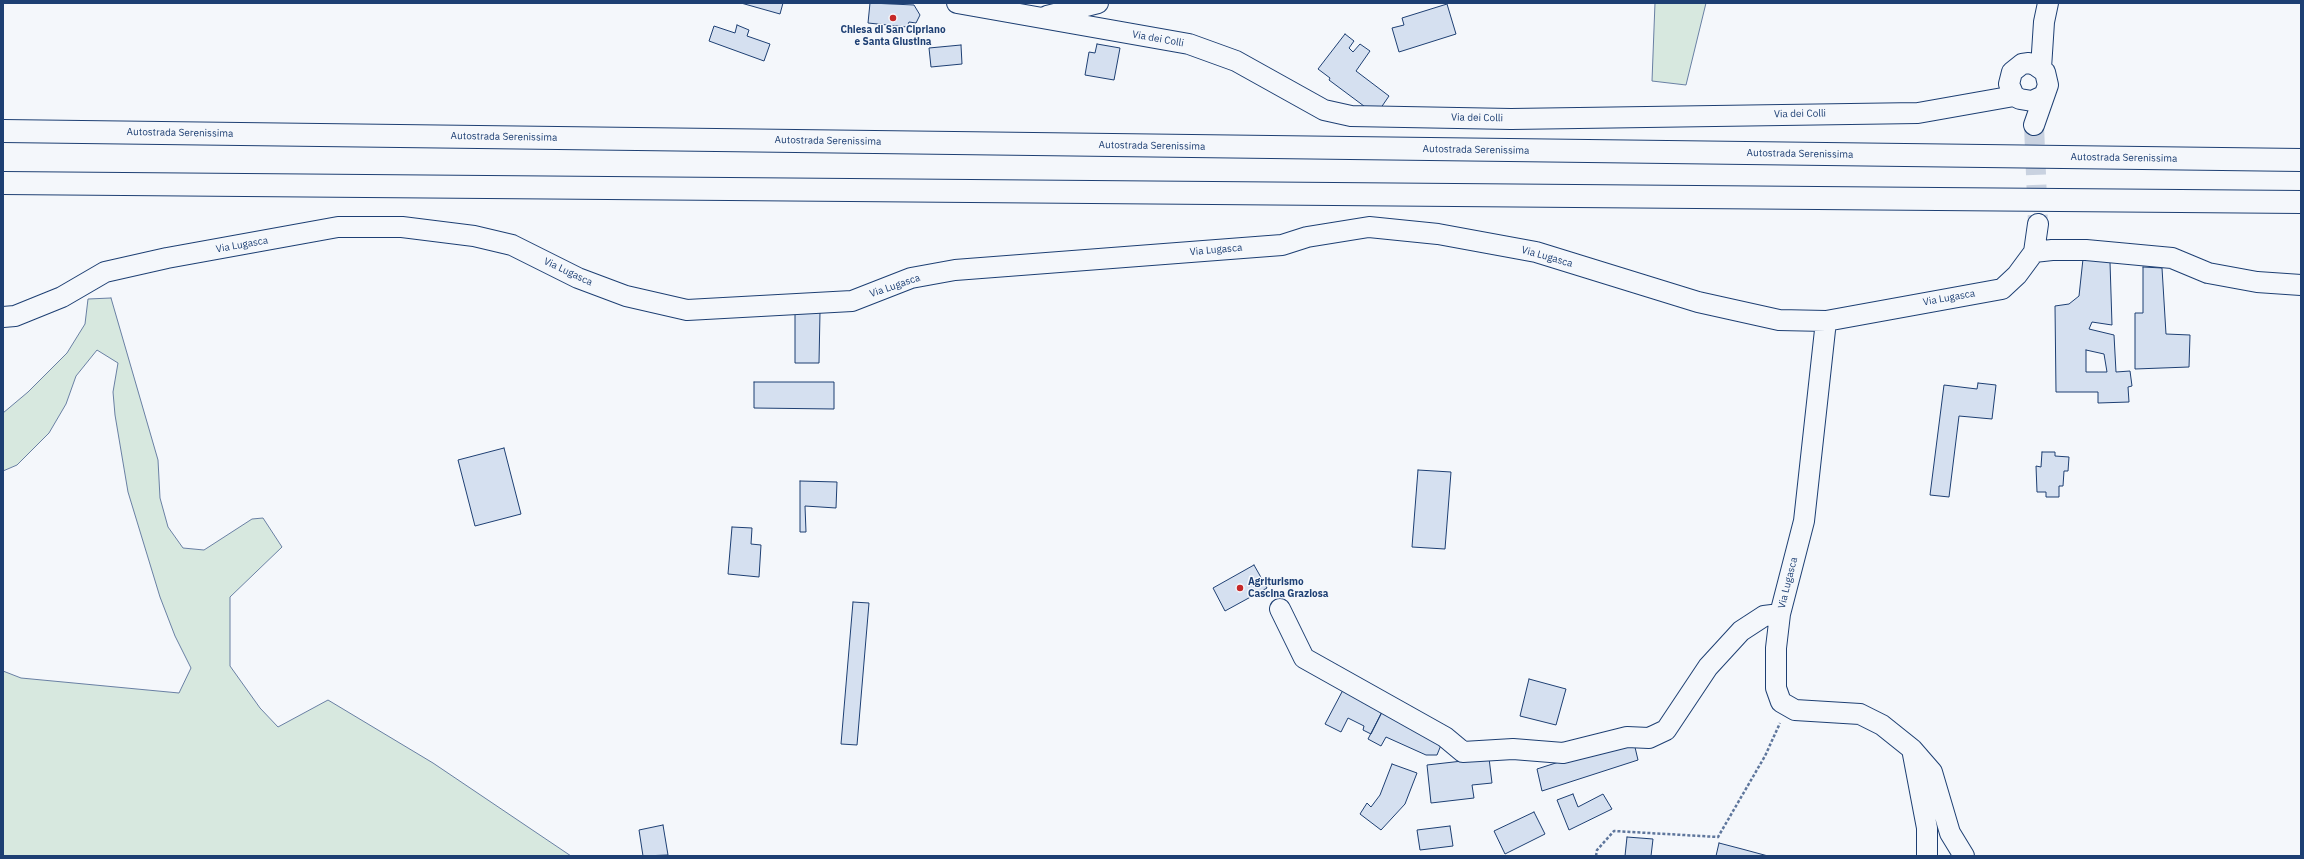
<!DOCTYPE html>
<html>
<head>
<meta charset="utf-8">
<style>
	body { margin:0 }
	#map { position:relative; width:2304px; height:859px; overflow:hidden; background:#f4f7fb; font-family:"IBM Plex Sans",sans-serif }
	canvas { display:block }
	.frame { position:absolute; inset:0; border:4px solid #1d3f73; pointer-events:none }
</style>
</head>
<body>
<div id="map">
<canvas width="2304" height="859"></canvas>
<div class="frame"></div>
</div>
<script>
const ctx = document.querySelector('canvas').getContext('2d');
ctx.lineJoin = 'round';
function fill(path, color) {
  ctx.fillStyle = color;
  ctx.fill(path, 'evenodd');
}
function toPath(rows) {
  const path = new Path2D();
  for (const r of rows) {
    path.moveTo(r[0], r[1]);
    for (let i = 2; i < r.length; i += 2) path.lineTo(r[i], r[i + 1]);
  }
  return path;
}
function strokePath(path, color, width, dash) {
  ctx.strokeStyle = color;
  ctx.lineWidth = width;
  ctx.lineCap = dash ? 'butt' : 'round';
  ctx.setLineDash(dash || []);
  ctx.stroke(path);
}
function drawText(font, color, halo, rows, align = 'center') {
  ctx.font = font + ' "IBM Plex Sans",sans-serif';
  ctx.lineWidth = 3;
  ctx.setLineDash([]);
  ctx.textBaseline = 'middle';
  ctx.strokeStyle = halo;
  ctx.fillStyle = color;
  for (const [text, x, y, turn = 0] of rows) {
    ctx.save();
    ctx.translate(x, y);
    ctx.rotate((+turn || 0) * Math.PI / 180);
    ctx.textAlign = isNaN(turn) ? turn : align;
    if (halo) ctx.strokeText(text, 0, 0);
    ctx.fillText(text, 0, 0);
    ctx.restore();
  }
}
const green = toPath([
	[1655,3,1706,3,1686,85,1652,81,1655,3],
	[111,298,158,460,160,498,168,527,183,548,204,550,252,519,263,518,282,547,230,597,230,666,260,708,278,727,328,700,433,763,571,856,3,856,3,671,21,678,179,693,191,668,175,636,160,597,128,492,115,415,113,392,118,363,97,350,76,376,66,404,49,433,17,465,3,471,3,413,28,392,67,353,85,324,88,299,111,298]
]);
const building = toPath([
	[741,3,783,3,780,14,741,3],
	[870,3,914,5,920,15,916,23,909,22,907,27,868,23,870,3],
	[1447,4,1456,34,1399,52,1392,28,1404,25,1402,18,1447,4],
	[737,25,749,30,747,36,770,44,764,61,709,41,714,26,735,33,737,25],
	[1345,34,1354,41,1349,48,1353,52,1360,44,1370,51,1356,71,1389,96,1376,115,1329,80,1330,78,1318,69,1345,34],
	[1097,44,1120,48,1114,80,1085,75,1089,52,1095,53,1097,44],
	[961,45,962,64,931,67,929,48,961,45],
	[2083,259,2110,262,2112,325,2092,322,2089,329,2114,335,2116,372,2130,371,2132,386,2128,387,2129,402,2098,403,2098,392,2056,392,2055,306,2069,304,2079,296,2083,259],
	[2086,350,2104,354,2107,372,2086,372,2086,350],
	[2143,267,2162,268,2166,334,2190,335,2189,367,2135,369,2135,313,2143,313,2143,267],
	[795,311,820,312,819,363,795,363,795,311],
	[754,382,834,382,834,409,754,408,754,382],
	[1978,383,1996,385,1992,419,1959,416,1949,497,1930,495,1944,385,1977,389,1978,383],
	[504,448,521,514,475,526,458,460,504,448],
	[2042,452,2055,452,2055,456,2069,457,2068,471,2064,471,2063,486,2059,486,2059,497,2046,497,2046,492,2037,492,2036,466,2041,467,2042,452],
	[1418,470,1451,472,1445,549,1412,547,1418,470],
	[800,481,837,482,836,508,805,506,806,532,800,532,800,481],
	[732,527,752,528,751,544,761,545,759,577,728,574,732,527],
	[1254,565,1267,588,1225,611,1213,588,1254,565],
	[853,602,869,603,857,745,841,744,853,602],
	[1529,679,1566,689,1556,725,1520,716,1529,679],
	[1343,690,1384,708,1371,734,1363,730,1364,726,1348,718,1341,732,1325,724,1343,690],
	[1384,708,1441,745,1437,755,1426,755,1386,737,1381,746,1368,739,1384,708],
	[1618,743,1634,743,1638,760,1542,791,1537,769,1618,743],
	[1489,758,1492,783,1472,785,1474,798,1431,803,1427,765,1489,758],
	[1392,764,1417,773,1405,804,1381,830,1360,814,1367,803,1371,807,1380,795,1392,764],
	[1573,794,1578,807,1603,794,1612,809,1569,830,1557,800,1573,794],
	[1534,812,1545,834,1505,854,1494,831,1534,812],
	[663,825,668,855,643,856,639,830,663,825],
	[1450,826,1453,846,1420,850,1417,830,1450,826],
	[1627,837,1653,839,1651,856,1625,856,1627,837],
	[1719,843,1742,849,1768,856,1716,856,1719,843]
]);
const minorTunnel = toPath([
	[2034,125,2038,224]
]);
const path = toPath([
	[1596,856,1597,850,1614,831,1718,837,1765,756,1780,723]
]);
const minor = toPath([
	[957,3,1189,44,1236,61,1324,110,1351,116,1511,119,1918,113,2014,96],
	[1047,16,1098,3],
	[2041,68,2044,22,2048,3],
	[2034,125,2048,85,2045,72,2035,65,2029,63,2022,64,2012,72,2009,84,2014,96,2020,99,2032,101,2043,96],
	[2034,252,2052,250,2086,250,2172,258,2208,273,2257,282,2301,285],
	[3,317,15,316,62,297,105,272,167,258,338,227,402,227,474,236,512,245,578,278,626,296,687,310,852,301,911,278,955,270,1282,245,1307,237,1369,227,1438,234,1536,252,1698,302,1779,320,1826,321],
	[1280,609,1304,658,1445,737,1463,752,1513,749,1563,753,1627,737,1649,738,1666,730,1708,667,1741,631,1764,616,1780,614],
	[1912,749,1927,828,1927,856],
	[1964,856,1950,833,1932,772,1912,749,1882,725,1860,714,1795,710,1781,702,1776,688,1776,648,1780,614,1804,521,1826,321,2002,289,2017,275,2034,252,2038,224]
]);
const highway = toPath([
	[3,131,2301,160],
	[3,183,2301,202]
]);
const markers = [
	[893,18,4,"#c62828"],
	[1240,588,4,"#c62828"]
];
const poiNames = [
	["Chiesa di San Cipriano",893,30],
	["e Santa Giustina",893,42],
	["Agriturismo",1248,582,"left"],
	["Cascina Graziosa",1248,594,"left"]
];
const streetNames = [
	["Via dei Colli",1158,39,10],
	["Via dei Colli",1800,114,-1],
	["Via dei Colli",1477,118,1],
	["Autostrada Serenissima",180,133,1],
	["Autostrada Serenissima",504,137,1],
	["Autostrada Serenissima",828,141,1],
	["Autostrada Serenissima",1152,146,1],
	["Autostrada Serenissima",1476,150,1],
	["Autostrada Serenissima",1800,154,1],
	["Autostrada Serenissima",2124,158,1],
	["Via Lugasca",242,245,-10],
	["Via Lugasca",1216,250,-5],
	["Via Lugasca",1547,257,16],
	["Via Lugasca",568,272,25],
	["Via Lugasca",895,286,-19],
	["Via Lugasca",1949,298,-10],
	["Via Lugasca",1788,583,-76]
];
fill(green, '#d7e8df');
strokePath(green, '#687fa3', 1);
fill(building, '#d5e0f0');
strokePath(building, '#1d3f73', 1);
strokePath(minorTunnel, '#c9d2e0', 20, [20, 10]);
strokePath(minor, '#1d3f73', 22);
strokePath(highway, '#1d3f73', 24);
strokePath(path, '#5e769c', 2.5, [3, 2]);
strokePath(minor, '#f4f7fb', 20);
strokePath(highway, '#f4f7fb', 22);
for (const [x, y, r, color] of markers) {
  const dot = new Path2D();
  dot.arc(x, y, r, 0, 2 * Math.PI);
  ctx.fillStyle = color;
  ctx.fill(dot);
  strokePath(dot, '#f4f7fb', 1.5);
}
drawText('bold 10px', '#1d3f73', '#f4f7fb', poiNames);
drawText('10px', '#1d3f73', '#f4f7fb', streetNames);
</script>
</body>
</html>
